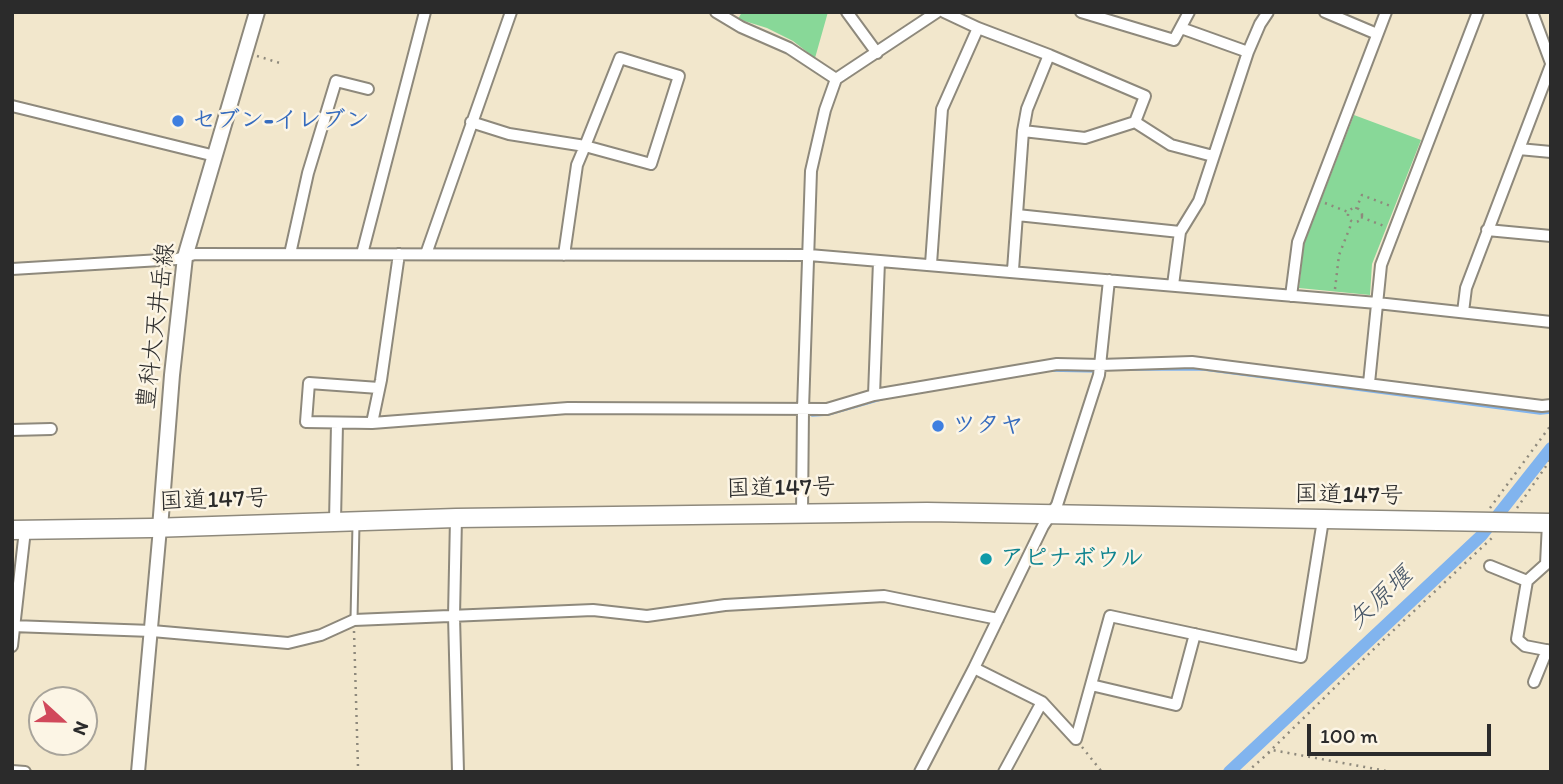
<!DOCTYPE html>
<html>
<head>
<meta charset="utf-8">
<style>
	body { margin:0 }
	#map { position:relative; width:1563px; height:784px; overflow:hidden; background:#f2e7cc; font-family:Itim,sans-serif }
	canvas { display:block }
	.frame { position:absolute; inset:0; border:14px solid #2b2b2b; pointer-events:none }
	.north { position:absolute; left:28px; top:686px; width:70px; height:70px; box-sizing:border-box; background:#fcf5e5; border:2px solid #a8a49b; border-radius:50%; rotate:112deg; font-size:19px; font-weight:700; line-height:28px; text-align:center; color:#2b2b2b }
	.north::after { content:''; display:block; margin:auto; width:24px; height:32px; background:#d1495b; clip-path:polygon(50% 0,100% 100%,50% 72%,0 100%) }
	.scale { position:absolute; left:1307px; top:724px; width:184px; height:32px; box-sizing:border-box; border:4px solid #2b2b2b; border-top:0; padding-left:9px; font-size:21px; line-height:24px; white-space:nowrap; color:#2b2b2b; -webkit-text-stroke:5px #fcf5e5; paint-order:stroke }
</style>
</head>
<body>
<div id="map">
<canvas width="1563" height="784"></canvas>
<div class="frame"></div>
<div class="north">N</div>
<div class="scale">100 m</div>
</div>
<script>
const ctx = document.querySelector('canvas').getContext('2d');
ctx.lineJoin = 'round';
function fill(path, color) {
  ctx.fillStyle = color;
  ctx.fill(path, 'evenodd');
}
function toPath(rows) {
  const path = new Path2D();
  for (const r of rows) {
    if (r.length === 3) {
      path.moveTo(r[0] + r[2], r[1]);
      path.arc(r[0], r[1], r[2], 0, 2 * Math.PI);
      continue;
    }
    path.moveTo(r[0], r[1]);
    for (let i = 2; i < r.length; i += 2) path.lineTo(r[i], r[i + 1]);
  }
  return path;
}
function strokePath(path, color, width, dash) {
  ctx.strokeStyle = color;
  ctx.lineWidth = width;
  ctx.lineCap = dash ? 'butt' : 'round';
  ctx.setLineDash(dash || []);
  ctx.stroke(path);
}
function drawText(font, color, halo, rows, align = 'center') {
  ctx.font = font + ' Itim,"Klee One",sans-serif';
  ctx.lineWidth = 5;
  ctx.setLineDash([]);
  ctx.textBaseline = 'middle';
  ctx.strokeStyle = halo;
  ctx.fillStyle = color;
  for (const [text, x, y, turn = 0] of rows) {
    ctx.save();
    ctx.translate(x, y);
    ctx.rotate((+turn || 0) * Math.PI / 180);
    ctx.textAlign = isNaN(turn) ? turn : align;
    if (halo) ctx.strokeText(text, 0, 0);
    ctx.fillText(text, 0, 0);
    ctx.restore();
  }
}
const green = toPath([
	[742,12,828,12,815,58,793,41,767,28,738,19],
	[1354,115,1421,140,1372,264,1370,295,1299,288,1304,244]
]);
const stream = toPath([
	[1120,369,1204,369,1540,413,1551,412],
	[1050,370,1099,371],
	[812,415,828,414,884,398]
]);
const canal = toPath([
	[1229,772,1482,535,1551,448]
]);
const path = toPath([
	[257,56,283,64],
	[1325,203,1348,212],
	[1355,215,7],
	[1356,209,1362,195,1393,207],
	[1361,217,1384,226],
	[1335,289,1339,255,1352,222],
	[1490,508,1551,425],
	[1517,508,1551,459],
	[354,631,358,767],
	[1082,747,1102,772],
	[1268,753,1379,644,1493,537],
	[1247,772,1272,750,1392,772]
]);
const service = toPath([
	[354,619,356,524]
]);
const minor = toPath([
	[716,12,741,27,789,48,836,79],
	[847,12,877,53],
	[944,12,978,28,1049,55,1145,96,1135,122,1171,145,1213,156],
	[1081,12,1174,40,1189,12],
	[1325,12,1377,34],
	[1532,12,1551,63],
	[1181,28,1248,52],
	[12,106,215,156],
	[471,122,509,134,585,146,651,164,679,76,620,58,585,146,577,165,564,255],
	[1023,131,1085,138,1135,122],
	[1519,149,1551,152],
	[1017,215,1180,232],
	[1487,230,1551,236],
	[290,254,308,173,336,81,368,89],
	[362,254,425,12],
	[426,254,511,12],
	[931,264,942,109,978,28],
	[12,269,177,259,195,254,809,255,1377,303,1551,322],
	[1013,270,1023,131,1027,109,1049,55],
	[1173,285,1180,232,1199,201,1248,52,1260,24,1268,12],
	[1291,296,1298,242,1386,12],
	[1463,312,1466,288,1551,65],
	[1369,383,1381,265,1478,12],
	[379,388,309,383,306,422,372,423,568,408,827,409,874,395,1057,364,1100,365,1192,362,1542,406,1551,405],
	[874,395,879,261],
	[372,423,381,380,399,254],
	[12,430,51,429],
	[802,513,803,409,811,171,825,110,836,79,937,12],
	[456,518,454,616,458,772],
	[335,521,337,424],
	[1548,523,1546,564,1527,581,1517,639,1525,646,1551,651],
	[1490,566,1527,581],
	[12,626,152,631,288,643,321,635,354,620,593,610,647,616,725,605,884,596,998,619],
	[12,646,25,530],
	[974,668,1042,702,1076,739,1110,616,1301,657,1323,520],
	[1534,682,1547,650],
	[1091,685,1176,705,1195,634],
	[12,771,25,772],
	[920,772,974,668,1043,526,1057,505,1099,375,1109,280],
	[1004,772,1042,702]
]);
const tertiary = toPath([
	[138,772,160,528]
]);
const secondary = toPath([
	[160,528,172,375,185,257,257,12]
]);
const trunk = toPath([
	[12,530,151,528,456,518,927,512,1551,523]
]);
const markers = [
	[178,121,7,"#3f7fe0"],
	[938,426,7,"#3f7fe0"],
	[986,559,7,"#0f9aa8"]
];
const shopNames = [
	["セブン-イレブン",192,121],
	["ツタヤ",952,426]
];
const streetNames = [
	["豊科大天井岳線",157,326,-83],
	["国道147号",781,489,-1],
	["国道147号",1349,496,1],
	["国道147号",214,501,-2]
];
const cultureNames = [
	["アピナボウル",1000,559]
];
const waterNames = [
	["矢原堰",1381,599,-43]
];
fill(green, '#88d898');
strokePath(stream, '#81b4ee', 3.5);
strokePath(canal, '#81b4ee', 12);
strokePath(service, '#8e897c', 9);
strokePath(minor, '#8e897c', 14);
strokePath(tertiary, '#8e897c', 16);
strokePath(secondary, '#8e897c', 18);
strokePath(trunk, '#8e897c', 21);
strokePath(path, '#8e897c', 2.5, [2, 5]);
strokePath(service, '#fff', 5);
strokePath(minor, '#fff', 10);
strokePath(tertiary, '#fff', 12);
strokePath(secondary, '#fff', 14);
strokePath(trunk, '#fff', 18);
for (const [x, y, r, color] of markers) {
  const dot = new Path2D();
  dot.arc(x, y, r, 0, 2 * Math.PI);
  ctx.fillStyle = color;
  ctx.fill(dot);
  strokePath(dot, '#fcf5e5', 2.5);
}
drawText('bold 24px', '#366cbe', '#fcf5e5', shopNames, 'left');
drawText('24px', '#2b2b2b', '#fcf5e5', streetNames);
drawText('bold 24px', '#0d838f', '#fcf5e5', cultureNames, 'left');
drawText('italic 26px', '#455466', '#fcf5e5', waterNames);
</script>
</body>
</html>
